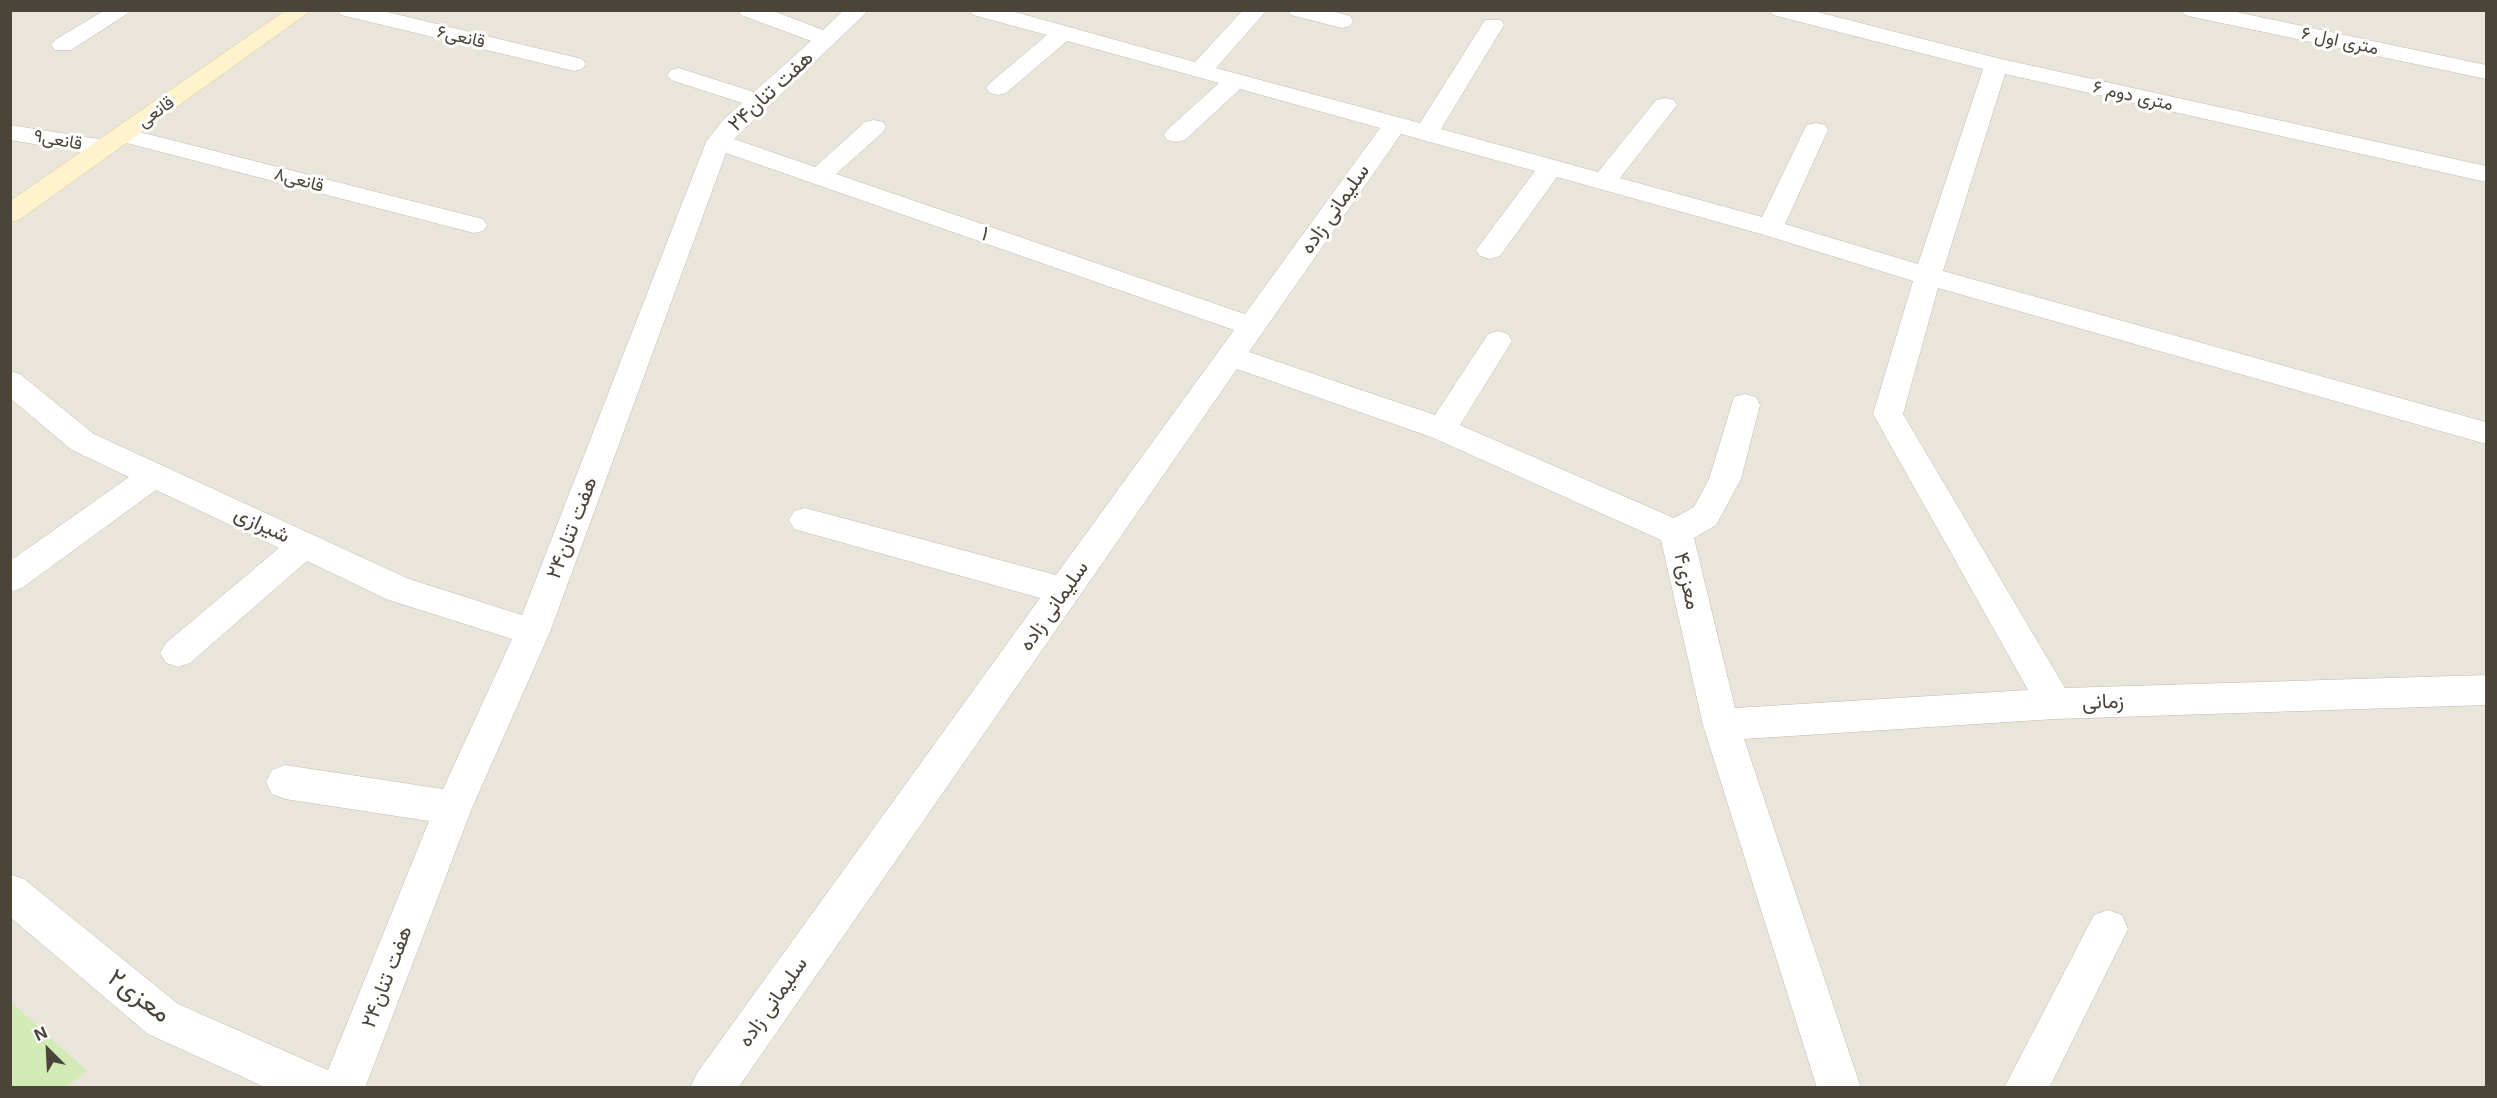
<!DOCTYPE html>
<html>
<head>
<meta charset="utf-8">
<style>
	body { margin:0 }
	#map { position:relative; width:2497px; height:1098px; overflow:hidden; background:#f6f3ec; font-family:Inter,sans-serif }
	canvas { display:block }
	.frame { position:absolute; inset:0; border:12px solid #4b4439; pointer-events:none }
	.north { position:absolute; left:18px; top:1020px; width:60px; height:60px; -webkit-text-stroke:4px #fff; paint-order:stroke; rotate:336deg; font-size:16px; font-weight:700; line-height:24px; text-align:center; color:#4b4439 }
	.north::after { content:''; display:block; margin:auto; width:21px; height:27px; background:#4b4439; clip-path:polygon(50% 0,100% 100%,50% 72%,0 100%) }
</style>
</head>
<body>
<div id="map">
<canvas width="2497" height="1098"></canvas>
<div class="frame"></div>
<div class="north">N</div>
</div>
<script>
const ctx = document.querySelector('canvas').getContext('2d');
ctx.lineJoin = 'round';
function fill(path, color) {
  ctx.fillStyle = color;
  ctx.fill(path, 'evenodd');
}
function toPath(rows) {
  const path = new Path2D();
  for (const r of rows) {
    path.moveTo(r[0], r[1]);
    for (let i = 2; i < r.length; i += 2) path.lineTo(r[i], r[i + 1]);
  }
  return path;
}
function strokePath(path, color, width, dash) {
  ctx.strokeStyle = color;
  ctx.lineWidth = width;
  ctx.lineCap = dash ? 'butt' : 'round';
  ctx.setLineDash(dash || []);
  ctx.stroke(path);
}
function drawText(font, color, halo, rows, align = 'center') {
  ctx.font = font + ' Inter,Vazirmatn,sans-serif';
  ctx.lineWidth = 6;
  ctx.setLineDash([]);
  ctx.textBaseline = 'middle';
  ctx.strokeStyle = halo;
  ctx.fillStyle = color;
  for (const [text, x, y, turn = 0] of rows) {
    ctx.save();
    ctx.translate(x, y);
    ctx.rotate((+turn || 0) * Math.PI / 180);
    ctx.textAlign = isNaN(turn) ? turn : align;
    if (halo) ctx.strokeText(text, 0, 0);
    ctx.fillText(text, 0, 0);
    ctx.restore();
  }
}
const residential = toPath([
	[11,11,2486,11,2486,1087,11,1087]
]);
const green = toPath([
	[11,1002,87,1071,66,1087,11,1087]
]);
const street = toPath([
	[105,10,133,10,71,50,55,50,51,45,55,40,105,10],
	[338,10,379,10,582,59,586,64,582,69,574,71,341,15,338,10],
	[738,10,771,10,823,30,844,10,869,10,734,139,815,167,865,122,874,120,883,122,886,127,883,132,836,174,1245,314,1380,128,1240,89,1185,140,1176,142,1167,140,1164,135,1167,130,1219,83,1067,41,1006,93,998,95,990,93,986,88,990,83,1047,35,973,15,970,10,1008,10,1195,62,1243,10,1267,10,1216,68,1420,123,1485,20,1501,20,1504,25,1441,129,1598,172,1656,100,1665,98,1674,100,1677,105,1620,178,1762,217,1804,130,1807,125,1816,123,1825,125,1828,130,1785,224,1918,264,1983,69,1773,15,1770,10,1810,10,1997,58,2486,166,2486,182,2005,74,1943,271,2486,422,2486,444,1938,288,1903,414,2065,688,2486,675,2486,705,2055,719,1744,739,1861,1088,1817,1088,1703,725,1661,540,1431,437,1237,369,738,1088,690,1088,697,1073,1040,598,794,529,789,520,794,511,805,508,1056,575,1234,330,726,153,550,632,472,808,365,1088,267,1088,148,1034,10,917,10,874,24,879,178,1004,328,1070,429,821,285,799,272,794,266,782,272,770,285,765,443,789,512,639,386,599,307,561,190,663,178,667,166,663,160,653,166,643,279,548,156,490,22,588,10,592,10,561,129,477,72,450,10,398,10,371,20,374,94,434,409,579,522,615,706,142,723,120,742,103,671,80,667,75,671,70,679,68,754,92,811,41,741,15,738,10],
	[1401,134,1535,171,1476,250,1480,256,1490,259,1500,256,1557,177,1761,234,1913,281,1873,414,2028,690,1735,708,1694,538,1716,525,1741,479,1760,405,1756,397,1745,394,1734,397,1709,479,1694,507,1674,518,1460,425,1512,341,1508,334,1498,331,1488,334,1435,415,1249,352,1401,134],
	[1288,10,1328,10,1350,16,1353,21,1350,26,1342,28,1291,15,1288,10],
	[2182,10,2227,10,2486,65,2486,79,2193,17,2185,15,2182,10],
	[10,125,105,140,114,143,118,148,114,153,105,156,10,140,10,125],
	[124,128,483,219,487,225,483,231,474,233,115,140,112,135,115,130,124,128],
	[2108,910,2122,915,2128,929,2049,1088,2004,1088,2094,915,2108,910]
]);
const secondary = toPath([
	[286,10,312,10,19,220,10,222,10,201,286,10]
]);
const farStreetnames = [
	["۶قانعی",461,37,13],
	["۶ متری اول",2340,41,12],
	["۶ متری دوم",2133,96,13],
	["قانعی",156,112,-35],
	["۹قانعی",58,140,10],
	["۸قانعی",299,180,15]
];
const streetNames = [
	["هفت تنان۲۴",771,91,-43],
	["سلیمانی زاده",1335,209,-55],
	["۱",985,234,19],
	["شیرازی",262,525,25],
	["هفت تنان۲۴",572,528,-69],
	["۴معزی",1687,581,77],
	["سلیمانی زاده",1054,606,-55],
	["زمانی",2103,702,-2],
	["هفت تنان۲۴",387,977,-69],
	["سلیمانی زاده",773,1002,-55]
];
const nearStreetnames = [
	["۲معزی",139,996,37]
];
fill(residential, '#eae5da');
fill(green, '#d2eab5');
strokePath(street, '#c2bbae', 1);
strokePath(secondary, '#d6c79b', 1);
fill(street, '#fff');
fill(secondary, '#fff3cd');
drawText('18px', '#4b4439', '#fff', farStreetnames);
drawText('21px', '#4b4439', '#fff', streetNames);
drawText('26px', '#4b4439', '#fff', nearStreetnames);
</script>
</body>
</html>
